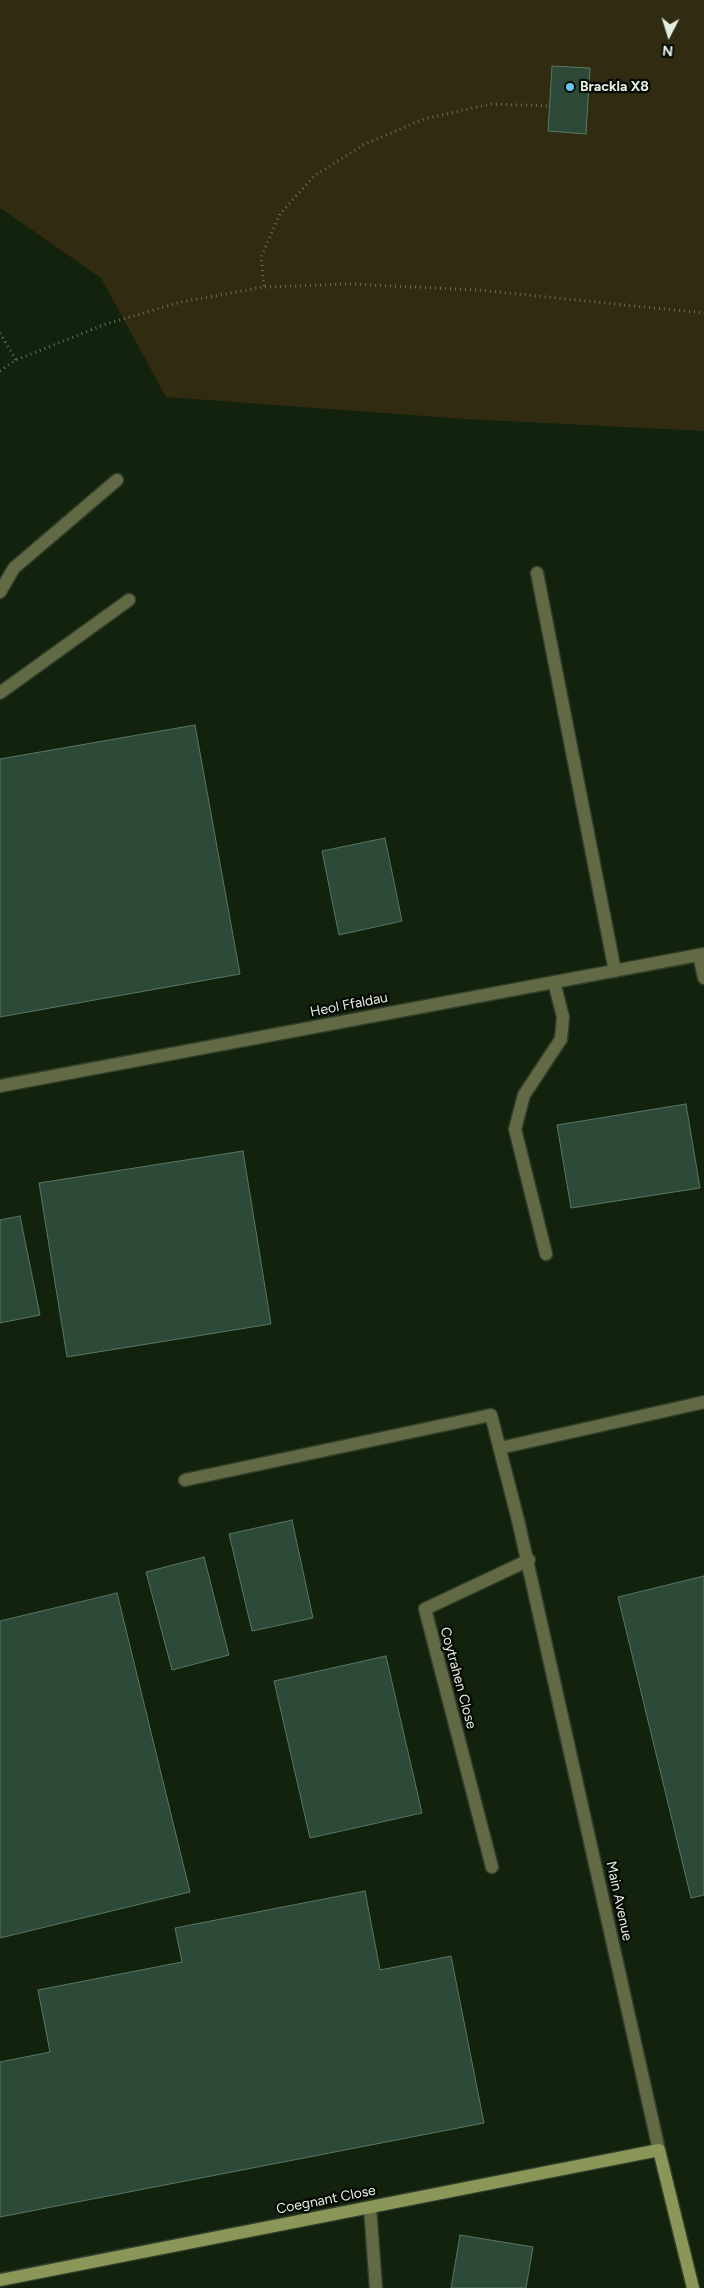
<!DOCTYPE html>
<html>
<head>
<meta charset="utf-8">
<style>
	body { margin:0 }
	#map { position:relative; width:704px; height:2288px; overflow:hidden; background:#12220c; font-family:Figtree,sans-serif }
	canvas { display:block }
	.north { position:absolute; left:644px; top:10px; width:50px; height:50px; -webkit-text-stroke:4px #040903; paint-order:stroke; rotate:185deg; font-size:14px; font-weight:700; line-height:20px; text-align:center; color:#e4efe1 }
	.north::after { content:''; display:block; margin:auto; width:18px; height:22px; background:#e4efe1; clip-path:polygon(50% 0,100% 100%,50% 72%,0 100%) }
</style>
</head>
<body>
<div id="map">
<canvas width="704" height="2288"></canvas>
<div class="north">N</div>
</div>
<script>
const ctx = document.querySelector('canvas').getContext('2d');
ctx.lineJoin = 'round';
function fill(path, color) {
  ctx.fillStyle = color;
  ctx.fill(path, 'evenodd');
}
function toPath(rows) {
  const path = new Path2D();
  for (const r of rows) {
    path.moveTo(r[0], r[1]);
    for (let i = 2; i < r.length; i += 2) path.lineTo(r[i], r[i + 1]);
  }
  return path;
}
function strokePath(path, color, width, dash) {
  ctx.strokeStyle = color;
  ctx.lineWidth = width;
  ctx.lineCap = dash ? 'butt' : 'round';
  ctx.setLineDash(dash || []);
  ctx.stroke(path);
}
function drawText(font, color, halo, rows, align = 'center') {
  ctx.font = font + ' Figtree,sans-serif';
  ctx.lineWidth = 4.5;
  ctx.setLineDash([]);
  ctx.textBaseline = 'middle';
  ctx.strokeStyle = halo;
  ctx.fillStyle = color;
  for (const [text, x, y, turn = 0] of rows) {
    ctx.save();
    ctx.translate(x, y);
    ctx.rotate((+turn || 0) * Math.PI / 180);
    ctx.textAlign = isNaN(turn) ? turn : align;
    if (halo) ctx.strokeText(text, 0, 0);
    ctx.fillText(text, 0, 0);
    ctx.restore();
  }
}
const green = toPath([
	[0,0,704,0,704,431,465,419,166,397,101,278,0,208]
]);
const building = toPath([
	[552,66,590,68,586,134,548,131,552,66],
	[195,725,240,974,0,1017,0,759,195,725],
	[385,838,402,921,339,935,322,851,385,838],
	[686,1104,700,1188,571,1208,557,1125,686,1104],
	[243,1151,271,1324,67,1357,39,1183,243,1151],
	[20,1216,40,1315,0,1323,0,1220,20,1216],
	[292,1520,313,1618,252,1631,229,1534,292,1520],
	[204,1557,229,1655,172,1670,146,1572,204,1557],
	[704,1576,704,1895,691,1898,618,1597,704,1576],
	[117,1593,190,1892,0,1938,0,1621,117,1593],
	[386,1656,422,1813,310,1838,274,1681,386,1656],
	[365,1891,380,1970,451,1956,484,2123,0,2217,0,2062,50,2052,38,1990,182,1962,175,1928,365,1891],
	[460,2235,533,2247,526,2288,451,2288,460,2235]
]);
const path = toPath([
	[264,286,261,257,280,214,314,176,363,145,424,119,491,104,550,106],
	[0,333,16,360],
	[0,371,16,360,106,324,181,302,264,287,348,284,478,290,704,313]
]);
const lane = toPath([
	[537,573,615,971],
	[0,592,14,568,117,480],
	[0,693,129,600],
	[699,955,704,978],
	[546,1254,515,1129,524,1095,561,1039,563,1017,554,982],
	[500,1448,704,1402],
	[185,1480,491,1415,518,1520],
	[492,1867,425,1609,529,1560],
	[370,2207,376,2288]
]);
const street = toPath([
	[0,1086,704,954],
	[518,1520,659,2150]
]);
const secondary = toPath([
	[0,2280,659,2150,693,2288]
]);
const markers = [
	[570,87,5,"#6ec2f3"]
];
const poiNames = [
	["Brackla X8",580,87]
];
const streetNames = [
	["Heol Ffaldau",349,1005,-11],
	["Coytrahen Close",458,1678,75],
	["Main Avenue",619,1901,78],
	["Coegnant Close",326,2200,-11]
];
fill(green, '#302b11');
fill(building, '#2d4a39');
strokePath(building, '#587764', 1);
strokePath(lane, '#2f3f2a', 15);
strokePath(street, '#2f3f2a', 15);
strokePath(secondary, '#2f3f2a', 15);
strokePath(path, '#64725f', 3, [1, 4]);
strokePath(lane, '#626a45', 12);
strokePath(street, '#626a45', 12);
strokePath(secondary, '#8a9759', 12);
for (const [x, y, r, color] of markers) {
  const dot = new Path2D();
  dot.arc(x, y, r, 0, 2 * Math.PI);
  ctx.fillStyle = color;
  ctx.fill(dot);
  strokePath(dot, '#040903', 2);
}
drawText('bold 14px', '#e4efe1', '#040903', poiNames, 'left');
drawText('14px', '#e4efe1', '#040903', streetNames);
</script>
</body>
</html>
